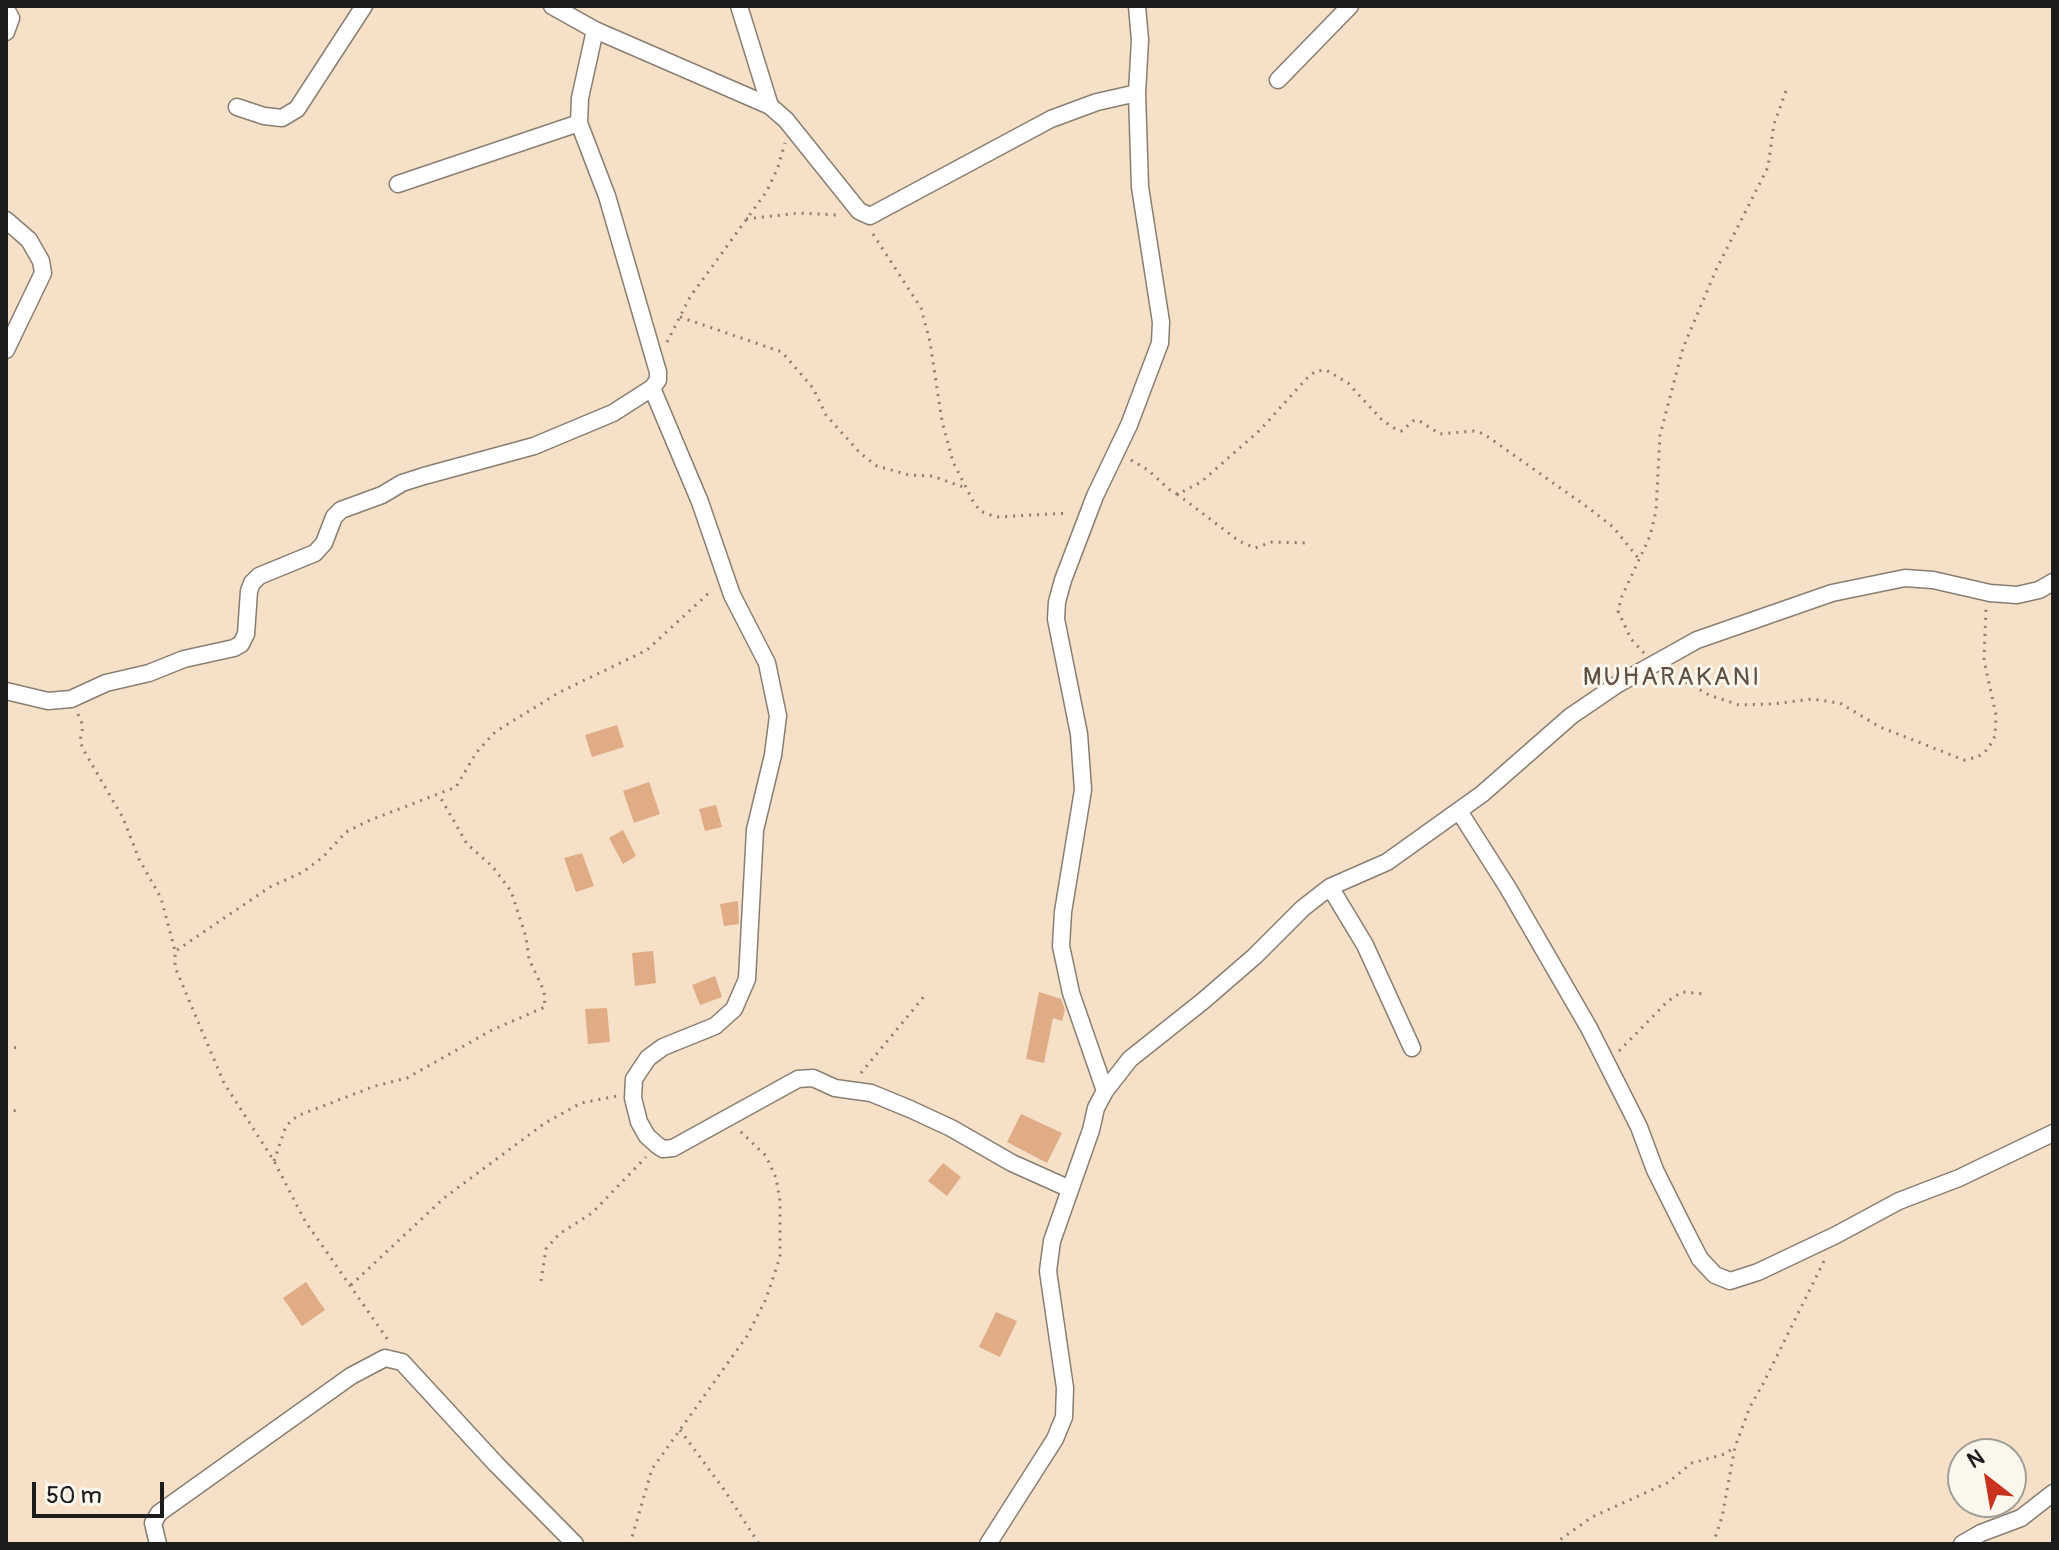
<!DOCTYPE html>
<html>
<head>
<meta charset="utf-8">
<style>
	body { margin:0 }
	#map { position:relative; width:2059px; height:1550px; overflow:hidden; background:#f6e0c7; font-family:Pangolin,sans-serif }
	canvas { display:block }
	.frame { position:absolute; inset:0; border:8px solid #1c1c1c; pointer-events:none }
	.north { position:absolute; left:1947px; top:1438px; width:80px; height:80px; box-sizing:border-box; background:#fbf7ec; border:2px solid #a29f99; border-radius:50%; rotate:329deg; font-size:22px; font-weight:700; line-height:32px; text-align:center; color:#1c1c1c }
	.north::after { content:''; display:block; margin:auto; width:28px; height:36px; background:#c8321e; clip-path:polygon(50% 0,100% 100%,50% 72%,0 100%) }
	.scale { position:absolute; left:32px; top:1482px; width:132px; height:36px; box-sizing:border-box; border:4px solid #1c1c1c; border-top:0; padding-left:10px; font-size:24px; line-height:28px; white-space:nowrap; color:#1c1c1c; -webkit-text-stroke:6px #fbf7ec; paint-order:stroke }
</style>
</head>
<body>
<div id="map">
<canvas width="2059" height="1550"></canvas>
<div class="frame"></div>
<div class="north">N</div>
<div class="scale">50 m</div>
</div>
<script>
const ctx = document.querySelector('canvas').getContext('2d');
ctx.lineJoin = 'round';
function fill(path, color) {
  ctx.fillStyle = color;
  ctx.fill(path, 'evenodd');
}
function toPath(rows) {
  const path = new Path2D();
  for (const r of rows) {
    path.moveTo(r[0], r[1]);
    for (let i = 2; i < r.length; i += 2) path.lineTo(r[i], r[i + 1]);
  }
  return path;
}
function strokePath(path, color, width, dash) {
  ctx.strokeStyle = color;
  ctx.lineWidth = width;
  ctx.lineCap = dash ? 'butt' : 'round';
  ctx.setLineDash(dash || []);
  ctx.stroke(path);
}
function drawText(font, color, halo, rows, align = 'center') {
  ctx.font = font + ' Pangolin,sans-serif';
  ctx.lineWidth = 6;
  ctx.setLineDash([]);
  ctx.textBaseline = 'middle';
  ctx.strokeStyle = halo;
  ctx.fillStyle = color;
  for (const [text, x, y, turn = 0] of rows) {
    ctx.save();
    ctx.translate(x, y);
    ctx.rotate((+turn || 0) * Math.PI / 180);
    ctx.textAlign = isNaN(turn) ? turn : align;
    if (halo) ctx.strokeText(text, 0, 0);
    ctx.fillText(text, 0, 0);
    ctx.restore();
  }
}
const building = toPath([
	[617,725,624,747,592,757,585,735],
	[649,782,660,814,634,823,623,791],
	[716,805,722,827,705,831,699,809],
	[623,830,636,856,623,864,609,838],
	[582,853,594,886,576,892,564,858],
	[738,901,739,924,724,926,720,904],
	[653,951,656,983,635,986,632,953],
	[715,976,722,997,700,1005,692,985],
	[1039,992,1061,999,1065,1010,1062,1021,1053,1018,1044,1063,1026,1059],
	[607,1008,610,1042,588,1044,585,1009],
	[1021,1114,1062,1133,1047,1163,1007,1142],
	[943,1163,961,1177,947,1196,928,1181],
	[306,1282,325,1310,302,1326,283,1298],
	[996,1312,1017,1321,1000,1357,979,1347]
]);
const path = toPath([
	[746,219,799,213,838,215],
	[873,234,921,308,930,342,942,421,953,462,973,501,980,511,996,517,1069,513],
	[680,317,782,352,813,388,826,415,860,453,877,466,909,475,932,476,966,488],
	[667,342,690,297,767,191,778,167,785,143],
	[1131,460,1148,470,1171,491,1177,494,1182,492,1201,482,1260,430,1308,377,1316,371,1326,370,1348,383,1382,420,1397,430,1402,431,1413,421,1418,420,1440,434,1474,431,1484,434,1590,509,1613,527,1639,559],
	[1177,494,1239,541,1255,548,1272,542,1309,543],
	[1644,653,1631,639,1618,611,1622,596,1650,536,1656,511,1660,435,1683,348,1716,270,1768,167,1774,124,1786,91],
	[1672,674,1709,695,1739,705,1772,704,1812,699,1840,703,1880,727,1964,760,1978,757,1988,749,1995,736,1996,715,1984,660,1986,608],
	[78,714,83,726,80,741,83,749,123,818,139,859,161,898,175,951,175,967,224,1083,274,1161,305,1221,388,1340],
	[177,950,270,887,303,872,323,857,346,832,368,821,456,787,476,753,495,732,558,693,647,650,712,590],
	[6,1047,21,1048],
	[1619,1051,1668,1001,1682,992,1705,994],
	[861,1073,926,994],
	[6,1113,17,1110],
	[274,1161,286,1126,297,1116,375,1086,407,1078,492,1030,545,1007,544,991,529,959,526,937,511,891,492,866,467,844,439,795],
	[541,1281,546,1249,559,1234,592,1213,646,1157],
	[351,1285,444,1198,545,1123,581,1103,617,1096],
	[680,1430,725,1491,759,1544],
	[630,1544,652,1469,747,1336,766,1299,780,1257,780,1201,776,1178,766,1156,739,1130],
	[1554,1544,1592,1517,1667,1483,1692,1463,1725,1454,1735,1447],
	[1713,1544,1722,1517,1735,1447,1750,1407,1764,1382,1825,1259]
]);
const street = toPath([
	[552,6,595,30,770,106,786,120,859,211,870,216,1051,119,1097,102,1137,93],
	[739,6,770,106],
	[6,9,11,18,6,32],
	[1278,80,1350,6],
	[237,107,264,116,282,118,297,109,364,6],
	[398,184,579,123],
	[6,220,29,240,41,261,43,273,6,350],
	[652,388,700,502,732,595,767,663,778,716,773,755,755,830,747,979,734,1009,715,1026,663,1047,648,1058,634,1079,633,1098,639,1122,647,1136,657,1145,663,1149,673,1148,798,1079,813,1078,835,1088,871,1093,910,1109,951,1128,1012,1163,1070,1189],
	[6,691,48,701,71,699,106,683,149,673,184,659,234,648,241,644,246,634,249,591,252,583,259,576,315,553,324,543,334,517,341,510,382,495,402,483,424,476,534,446,613,413,652,388,658,380,658,372,607,196,579,123,580,98,595,30],
	[1459,811,1508,888,1589,1028,1639,1127,1655,1170,1684,1228,1700,1259,1715,1275,1730,1281,1758,1272,1836,1235,1899,1201,1959,1178,2053,1133],
	[1330,887,1365,945,1412,1048],
	[1105,1091,1071,993,1061,946,1063,912,1083,790,1079,734,1056,619,1057,602,1063,580,1095,496,1129,425,1160,343,1161,322,1140,187,1137,93,1140,40,1137,6],
	[158,1544,153,1523,159,1513,351,1376,385,1358,402,1362,496,1464,575,1544],
	[988,1544,1055,1439,1064,1417,1065,1388,1048,1271,1052,1241,1091,1130,1096,1108,1105,1091,1130,1059,1203,1001,1255,956,1303,908,1330,887,1387,862,1482,794,1571,716,1618,684,1697,640,1832,593,1905,578,1933,580,1990,593,2017,595,2039,590,2053,582],
	[1962,1544,1981,1533,2021,1518,2053,1493]
]);
const quarterNames = [
	["MUHARAKANI",1672,678]
];
fill(building, '#dfac85');
strokePath(street, '#897e72', 19);
strokePath(path, '#897e72', 3, [2, 6]);
strokePath(street, '#fff', 16);
ctx.letterSpacing = '2px';
drawText('26px', '#604e41', '#fbf7ec', quarterNames);
ctx.letterSpacing = '0px';
</script>
</body>
</html>
